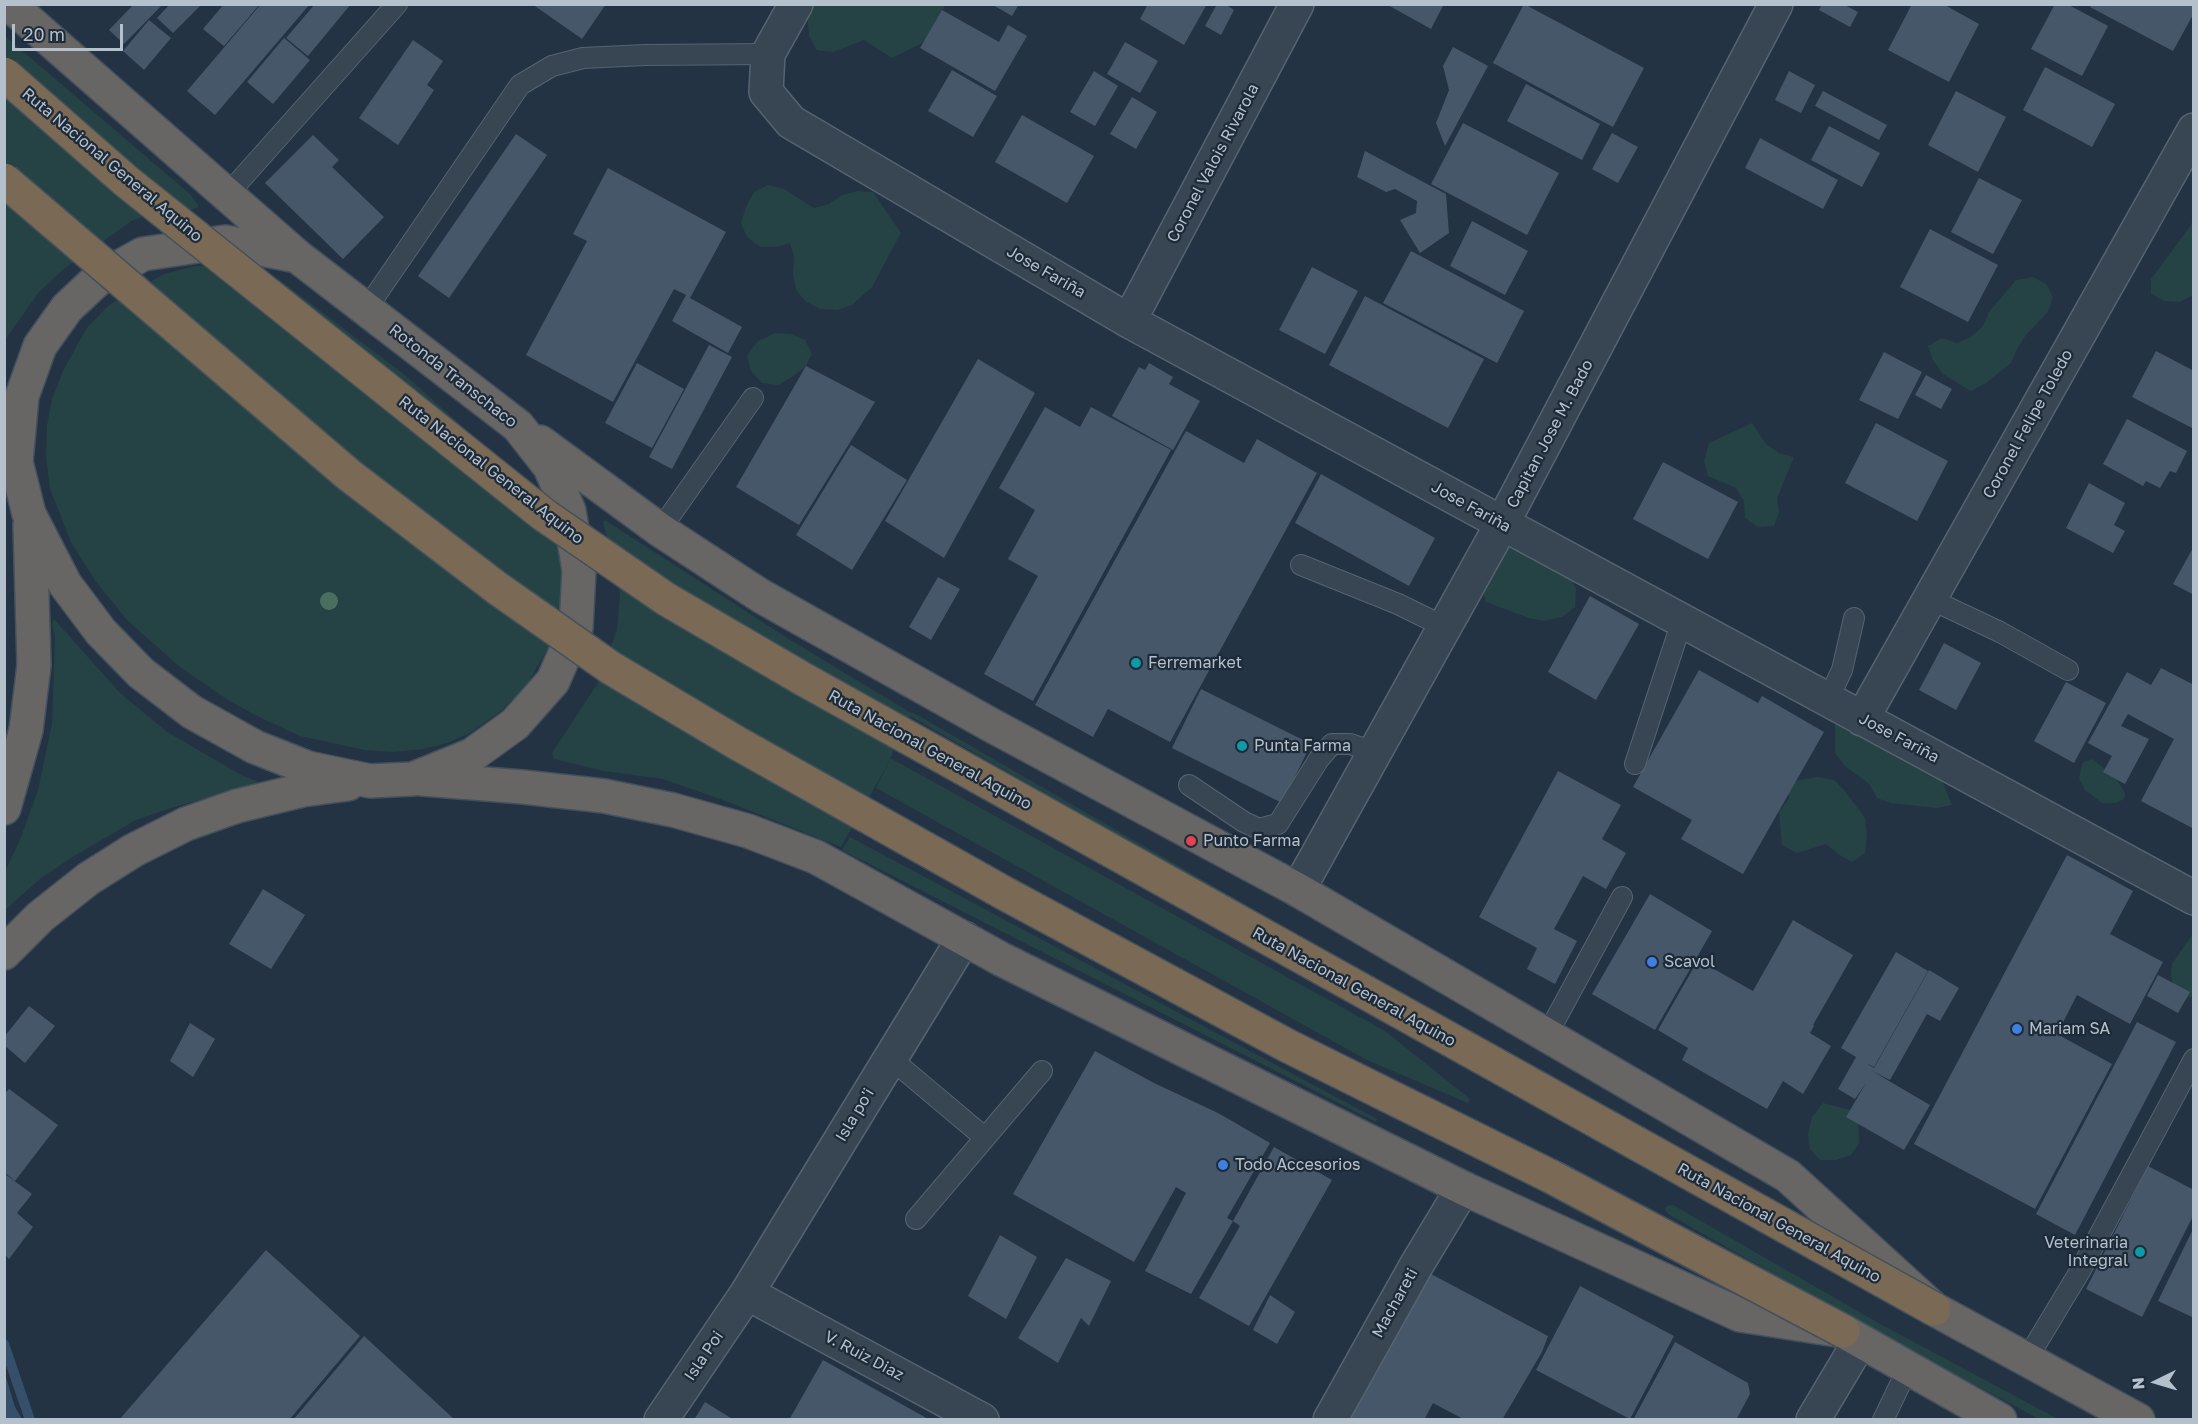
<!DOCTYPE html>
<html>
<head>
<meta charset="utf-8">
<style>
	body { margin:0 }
	#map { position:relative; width:2198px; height:1424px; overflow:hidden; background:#233344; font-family:"Golos Text",sans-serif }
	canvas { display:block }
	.frame { position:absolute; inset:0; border:6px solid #b5c0cd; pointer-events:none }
	.north { position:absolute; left:2126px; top:1352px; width:60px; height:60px; -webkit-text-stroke:4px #1d2a38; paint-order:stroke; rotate:265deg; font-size:16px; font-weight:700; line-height:24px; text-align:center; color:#b5c0cd }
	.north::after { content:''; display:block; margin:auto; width:21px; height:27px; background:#b5c0cd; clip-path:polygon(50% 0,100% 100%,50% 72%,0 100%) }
	.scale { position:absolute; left:12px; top:24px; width:111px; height:27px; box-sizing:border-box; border:3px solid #b5c0cd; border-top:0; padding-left:8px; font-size:18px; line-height:21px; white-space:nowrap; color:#b5c0cd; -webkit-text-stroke:4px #1d2a38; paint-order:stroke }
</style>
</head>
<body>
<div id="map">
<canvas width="2198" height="1424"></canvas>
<div class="frame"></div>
<div class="north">N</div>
<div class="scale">20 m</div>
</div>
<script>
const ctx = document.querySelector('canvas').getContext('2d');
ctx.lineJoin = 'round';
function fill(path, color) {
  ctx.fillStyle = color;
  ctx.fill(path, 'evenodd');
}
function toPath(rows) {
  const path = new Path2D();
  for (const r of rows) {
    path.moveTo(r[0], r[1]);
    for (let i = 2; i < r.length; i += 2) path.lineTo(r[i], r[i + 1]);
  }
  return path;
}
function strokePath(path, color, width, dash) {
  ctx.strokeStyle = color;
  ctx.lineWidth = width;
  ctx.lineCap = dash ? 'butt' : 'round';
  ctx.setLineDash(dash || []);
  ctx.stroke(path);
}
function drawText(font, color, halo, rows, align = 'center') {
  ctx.font = font + ' "Golos Text",sans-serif';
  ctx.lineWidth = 4.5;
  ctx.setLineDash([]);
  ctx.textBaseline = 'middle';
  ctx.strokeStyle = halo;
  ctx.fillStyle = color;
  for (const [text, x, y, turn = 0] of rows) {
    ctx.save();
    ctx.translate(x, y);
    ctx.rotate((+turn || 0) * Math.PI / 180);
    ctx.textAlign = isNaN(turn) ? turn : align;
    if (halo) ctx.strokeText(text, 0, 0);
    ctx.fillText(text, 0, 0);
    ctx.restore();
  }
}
const green = toPath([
	[811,5,945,5,934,30,922,43,892,58,864,40,833,52,817,50,809,36,808,20],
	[5,36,191,195,199,207,191,210,155,213,133,220,65,268,54,278,39,292,5,340],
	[768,185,784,189,814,208,829,204,842,195,858,191,873,192,901,233,872,287,852,305,837,310,821,309,806,302,796,290,793,274,794,257,790,243,776,247,760,247,747,237,741,223,746,207,754,192],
	[2193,218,2193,295,2180,302,2165,301,2151,294,2151,279,2191,225],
	[195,266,244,266,281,281,405,375,540,496,561,557,563,591,548,648,526,686,502,710,470,733,447,743,423,749,393,752,365,750,300,736,259,717,228,700,180,667,128,621,96,582,71,542,50,489,46,456,47,425,52,399,63,371,86,329,109,305,164,274],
	[2033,277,2046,284,2053,297,2048,312,2026,335,2017,349,2011,363,1986,383,1971,391,1943,374,1933,360,1928,346,1942,338,1957,343,1971,337,1983,326,1989,312,2016,280],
	[775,333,791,334,805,340,812,354,805,367,792,377,778,385,762,383,751,371,747,355,757,342],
	[1752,423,1766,444,1779,453,1794,457,1777,498,1779,512,1774,526,1758,527,1745,518,1744,501,1736,488,1708,476,1704,461,1709,443],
	[605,520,792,641,911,713,912,712,1435,1014,1434,1016,910,716,890,758,1385,1031,1470,1099,1468,1103,1367,1060,876,788,890,760,841,847,723,800,663,779,604,771,554,759,552,753,598,683,617,630,620,594,616,565,603,523],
	[1509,546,1563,559,1576,589,1575,607,1562,617,1544,621,1529,618,1486,602,1481,587,1496,559],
	[54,619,120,693,167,732,245,777,257,781,254,785,174,807,136,820,71,858,41,878,5,910,5,871,20,840,38,790,52,724,55,637,52,624],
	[1835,719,1871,743,1887,749,1942,781,1952,805,1937,808,1891,803,1877,798,1869,784,1845,766,1835,753],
	[2093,759,2117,780,2125,793,2125,796,2122,800,2115,803,2102,803,2085,790,2079,778,2082,765,2084,762],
	[1818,777,1834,780,1845,791,1865,818,1867,835,1865,853,1852,862,1838,854,1826,844,1797,853,1782,845,1779,812,1789,798,1787,782],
	[850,837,1377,1119,1376,1122,842,850],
	[2192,935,2194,936,2193,996,2186,998,2178,996,2172,981,2171,973,2172,964],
	[1823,1103,1858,1112,1859,1143,1851,1155,1836,1160,1820,1160,1810,1149,1808,1134,1812,1117],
	[1673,1205,1882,1325,2058,1419,2039,1419,1878,1333,1668,1214,1665,1209,1667,1206]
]);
const water = toPath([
	[5,1374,15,1407,22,1419,5,1419]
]);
const stream = toPath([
	[4,1344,30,1420]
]);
const building = toPath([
	[134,4,163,4,124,44,109,30],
	[170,4,202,4,173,33,157,18],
	[224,4,260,4,224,46,203,29],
	[261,4,310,4,215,115,187,91],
	[315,4,351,4,308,56,286,38],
	[532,4,606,4,582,39],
	[991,4,1019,4,1012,16],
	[1148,4,1207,4,1184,45,1140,19],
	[1217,4,1225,4,1234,10,1221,35,1205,26],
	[1386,4,1444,4,1431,29],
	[1524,4,1644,68,1613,127,1493,63],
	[1822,4,1843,4,1858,12,1850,27,1819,10],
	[1912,4,1943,4,1979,24,1949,82,1888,50],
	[2055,4,2067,4,2108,26,2082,76,2031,49],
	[2092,4,2194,4,2194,13,2173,51,2090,7],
	[942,10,999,42,1008,25,1027,36,995,91,920,48],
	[149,20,171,38,144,70,123,51],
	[284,38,310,60,273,104,247,82],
	[413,40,443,61,427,85,434,90,398,145,359,118],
	[1125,42,1158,61,1140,93,1107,74],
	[1453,47,1488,66,1445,146,1436,123,1449,90,1443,66],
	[2045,67,2115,104,2092,147,2023,110],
	[952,70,997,96,973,137,928,111],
	[1094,71,1118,86,1095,126,1070,112],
	[1789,71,1815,85,1801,113,1775,100],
	[1526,84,1600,124,1582,160,1507,121],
	[1823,91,1887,125,1879,140,1815,106],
	[1956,91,2006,117,1978,172,1928,145],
	[1132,97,1157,112,1136,149,1110,134],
	[1022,115,1094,156,1067,203,995,162],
	[1463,123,1559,173,1527,235,1431,184],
	[1829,126,1880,153,1862,187,1811,160],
	[1612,133,1638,147,1618,183,1592,169],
	[516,134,547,155,449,298,418,276],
	[313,135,339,160,332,167,384,217,343,259,265,183],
	[1760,138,1838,180,1823,209,1745,168],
	[1365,151,1446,194,1449,233,1420,253,1400,220,1416,213,1417,201,1395,189,1386,192,1357,177],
	[608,168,726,232,690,298,742,327,728,353,672,321,686,295,674,289,613,402,526,355,587,241,573,234],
	[1979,178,2022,200,1993,254,1951,232],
	[1472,221,1528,251,1505,295,1450,266],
	[1930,229,1998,265,1968,322,1900,287],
	[1411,251,1524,311,1497,363,1383,303],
	[1312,267,1358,291,1325,354,1279,330],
	[1365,296,1484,359,1448,428,1329,365],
	[709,345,732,357,672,469,649,457],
	[2156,351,2194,371,2194,429,2132,397],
	[1884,352,1922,372,1898,419,1859,400],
	[978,359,1035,393,944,558,885,521],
	[637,363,684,389,652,448,605,423],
	[1149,363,1173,377,1169,384,1200,401,1173,450,1112,416,1139,367,1145,370],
	[806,366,875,402,799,525,736,487],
	[1926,375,1952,389,1941,409,1915,395],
	[1045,407,1080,427,1091,407,1171,450,1033,701,984,674,1038,576,1008,559,1035,510,999,488],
	[2127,419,2187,451,2176,473,2170,471,2160,488,2146,481,2143,486,2103,464],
	[1876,423,1948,461,1917,521,1845,483],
	[1186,431,1244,463,1257,439,1317,473,1170,742,1108,709,1093,737,1035,705],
	[851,445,907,480,852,570,796,535],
	[1663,462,1738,502,1708,559,1633,519],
	[1321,474,1435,538,1409,586,1295,523],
	[2089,483,2125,503,2114,525,2125,531,2113,553,2066,528],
	[2194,546,2194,595,2173,584],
	[938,577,960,589,931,640,909,627],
	[1590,596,1639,624,1596,700,1548,672],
	[1944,643,1981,663,1956,710,1919,690],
	[2161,668,2194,685,2194,829,2141,801,2174,739,2128,714,2121,726,2149,739,2125,784,2103,772,2112,756,2088,743,2127,672,2151,685],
	[1699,670,1758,703,1762,696,1824,732,1743,874,1681,839,1692,820,1633,787],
	[2066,682,2106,703,2074,763,2034,741],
	[1201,689,1311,744,1282,803,1172,748],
	[1558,771,1621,805,1602,839,1626,853,1606,889,1583,876,1554,929,1577,941,1555,984,1527,969,1537,948,1479,917],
	[2067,855,2133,891,2110,934,2163,962,2130,1024,2077,995,2057,1034,2112,1064,2035,1209,1914,1144],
	[263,889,305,915,271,969,229,944],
	[1650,894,1712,931,1655,1030,1592,994],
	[1793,920,1853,955,1813,1025,1814,1026,1810,1033,1831,1046,1803,1094,1783,1081,1767,1109,1682,1060,1688,1048,1658,1030,1698,960,1753,991],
	[1896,952,1928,971,1874,1067,1866,1063,1874,1068,1929,970,1959,988,1940,1021,1927,1014,1890,1080,1872,1071,1930,1105,1904,1150,1846,1117,1866,1083,1855,1099,1838,1089,1856,1057,1841,1048],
	[2158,975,2190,992,2178,1013,2147,996],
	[29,1006,55,1026,25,1063,4,1045,4,1037],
	[2137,1022,2176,1042,2075,1235,2036,1214],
	[190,1023,215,1039,193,1077,170,1061],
	[1095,1051,1154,1083,1218,1113,1270,1143,1227,1218,1233,1221,1191,1294,1145,1271,1186,1193,1176,1187,1134,1262,1013,1194],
	[9,1089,58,1125,15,1181,4,1172,4,1094],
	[1274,1147,1332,1180,1249,1326,1199,1298,1240,1226,1233,1221],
	[2148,1166,2194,1190,2194,1214,2142,1317,2086,1289],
	[5,1174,32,1194,17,1213,33,1227,9,1259,5,1255],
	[2194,1227,2194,1318,2158,1301],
	[1000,1235,1037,1257,1006,1319,968,1296],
	[266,1250,360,1336,289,1420,119,1420],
	[1066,1258,1111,1281,1089,1326,1081,1318,1058,1363,1018,1338],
	[1431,1274,1548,1336,1542,1352,1502,1420,1465,1420,1433,1403,1424,1420,1349,1420],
	[1580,1286,1674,1336,1630,1419,1536,1370],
	[1270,1295,1295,1312,1277,1344,1253,1330],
	[364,1336,455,1420,293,1420],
	[1675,1342,1748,1383,1750,1394,1736,1420,1633,1420],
	[823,1360,930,1420,789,1420],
	[705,1402,734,1420,694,1420]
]);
const service = toPath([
	[227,195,397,4],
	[367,308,520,85,552,66,583,58,645,55,768,54],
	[660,530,753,398],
	[1301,565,1398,604,1445,627],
	[1930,599,2000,632,2068,670],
	[1828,700,1842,670,1854,618],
	[1635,764,1682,621],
	[1189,785,1244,822,1259,829,1278,824,1319,759,1332,744,1350,744,1374,752],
	[1547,1035,1622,897],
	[890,1058,984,1137],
	[916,1219,1042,1071],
	[2027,1359,2080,1271,2194,1059],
	[1883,1420,1908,1368]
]);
const minor = toPath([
	[796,4,768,54,766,92,791,122,1129,321,2194,898],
	[1129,321,1297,4],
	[1862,719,2194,130],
	[1298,890,1502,524,1776,4],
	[747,1293,982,1420],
	[661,1420,747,1293,964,938],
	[1330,1420,1416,1266,1463,1188],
	[1813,1420,1860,1341]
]);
const trunk = toPath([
	[9,4,297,256,518,426,550,467,569,511,579,570,576,628,553,681,515,724,472,755,413,779,370,781,308,768,255,747,192,712,141,673,101,632,65,584,29,514,16,462,22,396,40,346,67,308,98,279,143,254,225,242,297,256],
	[540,442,660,530,761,596,991,725,1298,890,1788,1176,1934,1309,2138,1420],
	[422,779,523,787,604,796,673,810,748,831,816,857,1001,959,1463,1188,1740,1315,1843,1331,2000,1420],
	[4,808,26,730,34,665,30,525],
	[4,953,40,917,88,879,134,850,186,824,237,806,303,790,348,784]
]);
const motorwayBridge = toPath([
	[4,74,126,181,544,515,666,599,803,679,1934,1309],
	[4,180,349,475,497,588,611,668,737,743,1004,893,1288,1046,1552,1177,1843,1331]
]);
const trees = [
	[329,601]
];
const markers = [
	[1136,663,6,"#0f9aa8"],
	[1242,746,6,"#0f9aa8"],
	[1191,841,6,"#e0444e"],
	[1652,962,6,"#3f7fe0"],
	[2017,1029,6,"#3f7fe0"],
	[1223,1165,6,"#3f7fe0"],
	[2140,1252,6,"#0f9aa8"]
];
const streetNames = [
	["Coronel Valois Rivarola",1213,163,-62],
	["Ruta Nacional General Aquino",112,165,40],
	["Jose Fariña",1046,272,30],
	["Rotonda Transchaco",453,376,38],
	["Coronel Felipe Toledo",2028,424,-61],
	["Capitan Jose M. Bado",1550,434,-62],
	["Ruta Nacional General Aquino",491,470,38],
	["Jose Fariña",1471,507,29],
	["Jose Fariña",1899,738,28],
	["Ruta Nacional General Aquino",930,750,29],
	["Ruta Nacional General Aquino",1354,987,29],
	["Isla po'i",855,1115,-59],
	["Ruta Nacional General Aquino",1779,1223,29],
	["Machareti",1395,1303,-61],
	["Isla Poi",704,1356,-56],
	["V. Ruiz Diaz",864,1356,28]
];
const poiNames = [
	["Ferremarket",1148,663],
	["Punta Farma",1254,746],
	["Punto Farma",1203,841],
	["Scavol",1664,962],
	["Mariam SA",2029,1029],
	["Todo Accesorios",1235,1165],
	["Veterinaria",2128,1243,"right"],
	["Integral",2128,1261,"right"]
];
fill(green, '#254344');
fill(water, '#36506c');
strokePath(stream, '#36506c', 10);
fill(building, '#47576a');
strokePath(service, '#566370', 22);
strokePath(minor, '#566370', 36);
strokePath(trunk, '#43505d', 36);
strokePath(service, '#384553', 20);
strokePath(minor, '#384553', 33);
strokePath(trunk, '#686664', 33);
strokePath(motorwayBridge, '#43505d', 36, []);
strokePath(motorwayBridge, '#7a6954', 33);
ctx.fillStyle = '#4a6f5e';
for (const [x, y] of trees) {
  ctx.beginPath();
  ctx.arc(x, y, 9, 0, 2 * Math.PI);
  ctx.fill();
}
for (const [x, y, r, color] of markers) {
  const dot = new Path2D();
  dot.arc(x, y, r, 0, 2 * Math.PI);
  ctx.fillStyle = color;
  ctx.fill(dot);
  strokePath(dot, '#1d2a38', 2);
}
drawText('16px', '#b5c0cd', '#1d2a38', streetNames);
drawText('16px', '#b5c0cd', '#1d2a38', poiNames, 'left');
</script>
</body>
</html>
